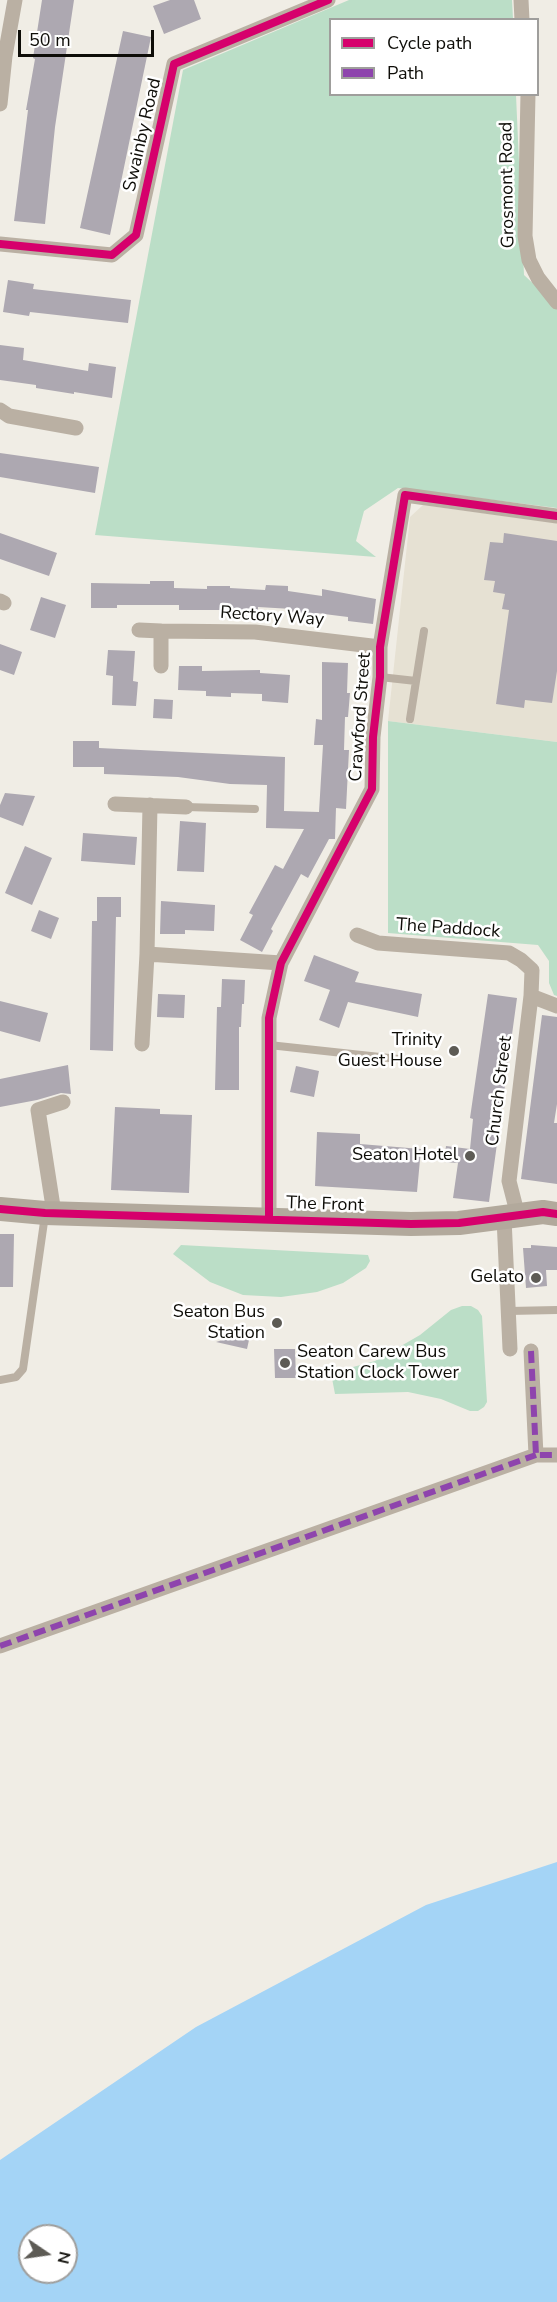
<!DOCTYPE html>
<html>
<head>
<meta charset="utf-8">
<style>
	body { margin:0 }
	#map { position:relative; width:557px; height:2302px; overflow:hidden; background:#f0ede5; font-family:"Nunito Sans",sans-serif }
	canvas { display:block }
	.legend { position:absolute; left:329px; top:18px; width:210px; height:78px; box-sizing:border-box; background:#fff; border:2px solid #9f9e9c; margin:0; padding:8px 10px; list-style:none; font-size:18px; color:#0e0d08 }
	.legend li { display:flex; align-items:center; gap:12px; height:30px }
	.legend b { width:30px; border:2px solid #9f9e9c }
	.north { position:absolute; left:18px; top:2224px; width:60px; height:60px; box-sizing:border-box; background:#fff; border:2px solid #9f9e9c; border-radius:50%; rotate:103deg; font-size:16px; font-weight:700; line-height:24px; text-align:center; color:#0e0d08 }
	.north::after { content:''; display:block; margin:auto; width:21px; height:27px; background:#5d5b55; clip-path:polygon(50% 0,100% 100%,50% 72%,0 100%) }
	.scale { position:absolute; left:18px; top:30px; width:136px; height:27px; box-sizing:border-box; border:3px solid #0e0d08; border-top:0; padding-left:8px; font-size:18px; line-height:21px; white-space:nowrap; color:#0e0d08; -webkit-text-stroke:4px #fff; paint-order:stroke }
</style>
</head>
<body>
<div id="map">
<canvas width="557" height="2302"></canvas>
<ul class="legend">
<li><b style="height:8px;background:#d6006c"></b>Cycle path</li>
<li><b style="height:8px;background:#8e44ad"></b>Path</li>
</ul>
<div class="north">N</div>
<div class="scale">50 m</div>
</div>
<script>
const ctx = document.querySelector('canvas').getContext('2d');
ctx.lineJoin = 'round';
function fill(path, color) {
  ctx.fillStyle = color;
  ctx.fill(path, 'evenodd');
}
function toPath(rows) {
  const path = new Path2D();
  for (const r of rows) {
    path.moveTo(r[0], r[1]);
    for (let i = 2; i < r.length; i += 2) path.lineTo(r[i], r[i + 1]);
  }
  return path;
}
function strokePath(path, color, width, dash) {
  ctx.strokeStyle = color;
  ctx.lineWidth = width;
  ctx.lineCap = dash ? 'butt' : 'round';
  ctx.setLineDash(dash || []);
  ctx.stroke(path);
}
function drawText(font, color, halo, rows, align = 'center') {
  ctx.font = font + ' "Nunito Sans",sans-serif';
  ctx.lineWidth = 5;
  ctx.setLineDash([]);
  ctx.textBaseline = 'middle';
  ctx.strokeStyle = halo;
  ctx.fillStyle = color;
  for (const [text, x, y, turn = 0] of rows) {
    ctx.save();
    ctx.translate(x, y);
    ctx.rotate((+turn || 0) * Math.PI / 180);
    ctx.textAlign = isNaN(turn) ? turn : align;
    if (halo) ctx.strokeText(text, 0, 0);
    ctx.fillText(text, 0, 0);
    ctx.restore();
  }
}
const built = toPath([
	[423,505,557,523,557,742,388,721,410,517]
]);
const green = toPath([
	[349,0,512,0,513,19,330,20,330,94,516,95,524,275,557,306,557,508,398,488,364,511,356,541,376,557,95,535,183,70],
	[388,721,557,742,557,996,554,995,549,983,549,961,538,945,388,933],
	[181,1245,368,1255,370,1261,366,1268,343,1283,317,1292,281,1297,243,1295,210,1282,173,1254],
	[462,1306,471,1306,478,1310,482,1316,487,1402,484,1407,478,1411,470,1411,441,1399,408,1392,335,1394,331,1373,375,1361,420,1335,451,1310]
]);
const water = toPath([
	[557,1862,557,2302,0,2302,0,2160,196,2027,426,1905],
	[30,2236,66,2236,66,2272,30,2272]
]);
const building = toPath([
	[42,0,74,0,55,127,45,224,14,221,28,110,26,110,35,59,33,58],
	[170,0,194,0,201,19,164,34,153,6],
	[123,31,151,37,110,235,80,228],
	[8,280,34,284,33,289,131,300,128,323,30,312,29,316,3,312],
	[0,345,24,348,23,360,88,371,89,363,116,367,112,398,74,392,74,394,36,388,36,385,0,380],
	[0,453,99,467,95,493,0,477],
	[0,533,57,553,49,576,0,559],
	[504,533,557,541,557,671,552,703,525,700,524,708,496,704,509,610,502,609,505,594,493,592,495,581,484,580,490,542,503,543],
	[150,581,174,581,174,588,207,589,207,586,230,586,230,588,265,590,266,585,288,586,288,591,322,596,322,589,376,599,373,624,348,621,348,617,316,613,315,618,291,615,292,609,258,607,258,614,233,612,233,610,179,610,179,605,117,605,117,608,91,608,91,583,150,584],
	[41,597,66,605,55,638,30,630],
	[0,644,22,652,14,675,0,670],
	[108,650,135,651,133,681,138,682,136,706,112,705,113,676,106,675],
	[322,662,348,663,347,693,350,693,348,717,345,717,344,750,349,750,346,809,336,808,335,839,329,839,308,878,301,874,271,929,273,931,262,952,240,940,253,915,249,913,275,865,283,869,304,829,266,828,267,785,230,784,178,777,104,774,104,767,73,767,73,741,99,741,99,748,285,757,284,811,319,812,323,745,314,745,316,719,322,720],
	[179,666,202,666,202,671,260,670,260,673,290,675,288,703,262,701,262,694,231,693,231,697,206,696,206,691,178,690],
	[154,699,173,700,172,719,153,718],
	[5,793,35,796,23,826,0,817,0,805],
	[180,821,206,823,204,872,177,871],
	[83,833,137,837,135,865,81,861],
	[25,846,52,858,32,905,5,893],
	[97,897,121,897,121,917,116,917,113,1051,90,1050,92,921,97,921],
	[161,901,215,905,214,931,185,930,185,934,160,934],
	[39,910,59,918,51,939,31,931],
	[314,955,359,972,355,982,422,994,418,1017,348,1002,339,1028,319,1020,330,990,304,981],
	[222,979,245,980,244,1004,242,1004,241,1027,239,1027,239,1090,215,1090,217,1007,221,1007],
	[158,994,185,995,184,1018,157,1017],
	[488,994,517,998,489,1202,453,1198,458,1163,444,1162,446,1146,470,1149,473,1119,470,1118],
	[0,1001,48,1013,40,1042,0,1031],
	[542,1015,557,1017,557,1104,554,1123,557,1123,557,1184,521,1179],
	[68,1065,71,1094,61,1093,37,1100,0,1107,0,1079],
	[296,1066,319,1071,314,1097,290,1092],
	[115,1107,160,1109,160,1114,192,1115,189,1193,111,1190],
	[317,1132,360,1134,360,1144,421,1149,417,1192,315,1186],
	[0,1234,14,1234,13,1287,0,1287],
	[531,1245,557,1247,557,1270,546,1270,547,1286,526,1288,523,1248,531,1248],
	[251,1331,247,1349,216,1342],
	[274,1349,295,1349,296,1378,275,1378]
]);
const lane = toPath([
	[380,677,416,681],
	[410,719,424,631],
	[186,807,255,809],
	[269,1045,417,1061],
	[509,1311,557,1310],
	[0,1380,16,1377,23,1369,45,1215]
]);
const street = toPath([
	[521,0,522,20],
	[528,94,525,236,529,260,538,278,557,302],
	[0,104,5,56,15,0],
	[0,244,112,255,136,235,174,64,328,0],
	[0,410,9,416,76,428],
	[0,601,4,603],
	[139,630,161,631],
	[161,666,161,631,255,632,380,647],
	[115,804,186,807],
	[150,805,147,954,281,963],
	[357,935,378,943,509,953,521,960,532,970,531,996,509,1181,518,1216],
	[531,996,557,1006],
	[142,1044,147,954],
	[54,1213,38,1110,63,1102],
	[269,1218,269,1018,281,963,372,789,373,737,380,677,380,647,405,495,557,516],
	[504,1218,510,1349],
	[531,1351,536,1455,557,1455],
	[0,1646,536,1455]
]);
const primary = toPath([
	[0,1209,45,1213,411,1224,459,1223,543,1212,557,1214]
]);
const quiet = toPath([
	[531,1351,536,1455,557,1455],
	[0,1646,536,1455]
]);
const cycleway = toPath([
	[0,244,112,255,136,235,174,64,328,0],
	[0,1209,45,1213,411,1224,459,1223,543,1212,557,1214],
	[269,1218,269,1018,281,963,372,789,373,737,380,677,380,647,405,495,557,516]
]);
const markers = [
	[454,1051,6,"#5d5b55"],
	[470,1156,6,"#5d5b55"],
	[536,1278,6,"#5d5b55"],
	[277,1323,6,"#5d5b55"],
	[285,1363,6,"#5d5b55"]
];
const streetNames = [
	["Swainby Road",143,135,-77],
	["Grosmont Road",508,185,-91],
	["Rectory Way",272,617,4],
	["Crawford Street",361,717,-86],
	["The Paddock",448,929,4],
	["Church Street",500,1091,-83],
	["The Front",325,1205,2]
];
const poiNames = [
	["Trinity",442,1041],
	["Guest House",442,1062],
	["Seaton Hotel",458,1156],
	["Gelato",524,1278],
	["Seaton Bus",265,1313],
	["Station",265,1334],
	["Seaton Carew Bus",297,1353,"left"],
	["Station Clock Tower",297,1374,"left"]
];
fill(built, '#e6e1d3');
fill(green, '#bbdec7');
fill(water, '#a4d4f6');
fill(building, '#ada8b1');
strokePath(lane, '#bab0a3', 8);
strokePath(street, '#bab0a3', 15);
strokePath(primary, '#b2a99c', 24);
strokePath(quiet, '#8e44ad', 6, [12, 6]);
strokePath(cycleway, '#d6006c', 8);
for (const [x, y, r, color] of markers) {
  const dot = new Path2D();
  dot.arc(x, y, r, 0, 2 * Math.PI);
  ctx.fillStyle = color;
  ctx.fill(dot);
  strokePath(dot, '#fff', 2);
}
drawText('18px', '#0e0d08', '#fff', streetNames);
drawText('18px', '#0e0d08', '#fff', poiNames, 'right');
</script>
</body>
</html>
